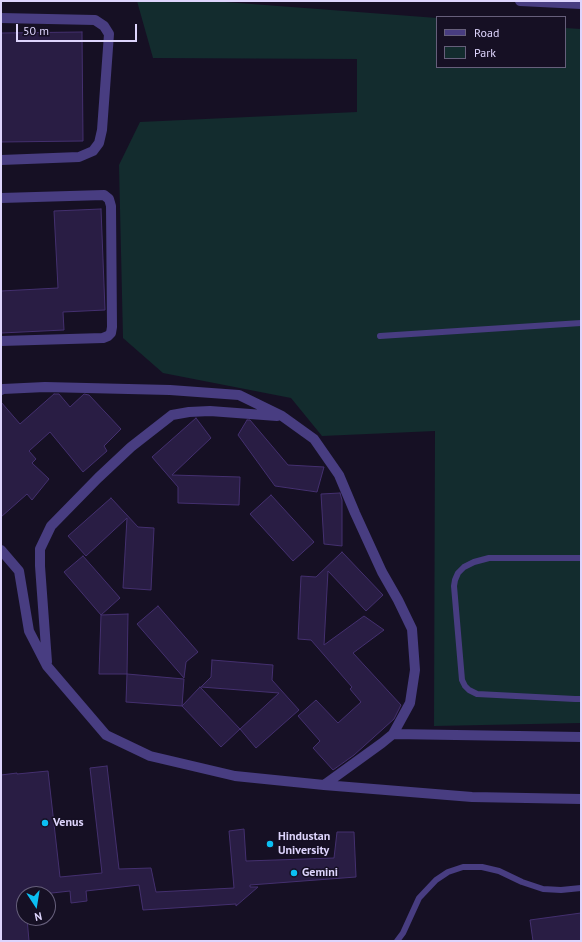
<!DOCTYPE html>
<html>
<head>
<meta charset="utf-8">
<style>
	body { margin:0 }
	#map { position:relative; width:582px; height:942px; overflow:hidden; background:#161024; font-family:"PT Sans",sans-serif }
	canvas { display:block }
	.frame { position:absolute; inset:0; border:2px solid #ded5fd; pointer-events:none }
	.legend { position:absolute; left:436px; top:16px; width:130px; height:52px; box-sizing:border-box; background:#161024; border:1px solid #665f7b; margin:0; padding:5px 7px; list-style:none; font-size:12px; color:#ded5fd }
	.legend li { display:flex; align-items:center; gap:8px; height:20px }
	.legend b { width:20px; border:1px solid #665f7b }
	.north { position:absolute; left:16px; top:886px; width:40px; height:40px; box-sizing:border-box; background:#161024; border:1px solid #665f7b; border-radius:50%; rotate:168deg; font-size:11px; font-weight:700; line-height:16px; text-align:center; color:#ded5fd }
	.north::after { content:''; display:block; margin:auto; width:14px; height:18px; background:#0bbff3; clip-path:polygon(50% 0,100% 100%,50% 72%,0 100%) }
	.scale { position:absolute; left:16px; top:24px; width:121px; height:18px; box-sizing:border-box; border:2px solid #ded5fd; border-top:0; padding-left:5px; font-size:12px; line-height:14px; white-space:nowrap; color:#ded5fd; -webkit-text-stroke:3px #161024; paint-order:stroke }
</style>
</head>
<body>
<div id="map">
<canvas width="582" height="942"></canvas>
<div class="frame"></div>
<ul class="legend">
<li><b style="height:5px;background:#483d81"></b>Road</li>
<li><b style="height:11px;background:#132c2e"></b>Park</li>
</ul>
<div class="north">N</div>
<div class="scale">50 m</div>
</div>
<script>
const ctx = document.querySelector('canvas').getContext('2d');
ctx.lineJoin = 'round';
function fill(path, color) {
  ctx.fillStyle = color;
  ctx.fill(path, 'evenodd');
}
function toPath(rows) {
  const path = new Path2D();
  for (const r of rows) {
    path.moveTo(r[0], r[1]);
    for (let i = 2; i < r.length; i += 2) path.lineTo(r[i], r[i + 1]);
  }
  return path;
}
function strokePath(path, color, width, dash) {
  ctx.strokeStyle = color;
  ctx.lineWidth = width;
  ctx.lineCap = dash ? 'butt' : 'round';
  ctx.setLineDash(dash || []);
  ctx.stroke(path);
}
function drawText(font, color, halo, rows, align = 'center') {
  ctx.font = font + ' "PT Sans",sans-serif';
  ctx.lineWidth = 3;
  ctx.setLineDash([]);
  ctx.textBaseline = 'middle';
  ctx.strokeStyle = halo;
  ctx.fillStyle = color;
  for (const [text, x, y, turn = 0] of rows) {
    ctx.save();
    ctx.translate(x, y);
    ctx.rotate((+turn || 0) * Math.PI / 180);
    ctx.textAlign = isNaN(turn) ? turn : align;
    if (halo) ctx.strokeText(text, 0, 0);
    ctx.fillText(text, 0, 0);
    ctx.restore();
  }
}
const green = toPath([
	[137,1,212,1,437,18,437,67,565,67,565,28,581,29,581,723,434,726,435,431,322,436,291,398,163,373,123,338,119,165,140,122,357,112,357,59,153,58]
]);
const building = toPath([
	[82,32,83,141,1,142,1,33,82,32],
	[101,209,105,310,63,312,64,330,1,333,1,291,58,288,54,211,101,209],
	[54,394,59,394,70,407,84,394,89,395,121,429,104,446,107,451,83,472,50,432,29,451,36,459,32,463,49,479,32,500,27,494,1,517,1,402,20,424,54,394],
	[196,418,211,438,172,475,240,477,239,505,178,503,178,487,152,457,196,418],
	[247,420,250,420,288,465,324,467,317,492,275,486,238,435,247,420],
	[340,493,342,500,342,546,324,544,321,494,340,493],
	[271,495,314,542,293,561,250,514,271,495],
	[111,498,138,527,154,528,151,590,123,588,127,518,86,556,68,536,111,498],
	[342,552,383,595,366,611,328,571,324,645,364,616,384,630,353,653,401,705,394,719,354,755,333,770,313,748,320,741,298,716,316,700,338,723,361,702,350,689,352,687,311,640,298,639,301,576,316,577,342,552],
	[83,556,120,598,101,615,64,572,83,556],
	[158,606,198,652,186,662,184,678,137,624,158,606],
	[128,614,127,674,99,674,101,615,128,614],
	[212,660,273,665,272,680,299,710,256,748,240,729,279,693,201,687,211,677,212,660],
	[127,674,184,679,182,706,126,702,127,674],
	[200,687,240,729,221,747,182,706,200,687],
	[107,766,119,869,151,868,156,892,234,888,229,831,244,829,246,861,334,858,337,832,354,832,356,877,250,885,250,887,258,887,236,906,236,904,143,910,139,885,86,891,87,901,71,903,70,891,43,894,24,894,24,918,27,918,29,941,1,941,1,775,17,773,17,774,48,771,60,877,102,873,90,768,107,766],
	[581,913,581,941,533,941,530,920,581,913]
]);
const service = toPath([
	[380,336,581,323],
	[581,558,489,558,474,562,464,567,458,573,455,580,454,586,462,680,465,686,469,690,477,694,575,699,581,699],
	[397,941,403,933,419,898,436,880,448,872,463,867,482,867,499,871,522,882,543,889,561,890,581,888]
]);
const minor = toPath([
	[520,1,581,4],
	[1,18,95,20,104,26,109,34,102,130,99,143,93,151,79,157,1,160],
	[1,198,104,195,109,199,111,206,112,327,111,333,108,336,103,338,1,341],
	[1,390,3,389,45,387,170,390,239,395,282,416,314,439,339,475,355,513,382,572,398,600,412,629,415,670,410,703,393,734,382,743,324,785],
	[1,550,19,571,29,631,47,666,106,735,150,756,235,776,324,785,472,797,581,799],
	[47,662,40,566,40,549,51,526,98,478,131,447,172,415,189,412,210,411,277,416],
	[393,734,581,737]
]);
const markers = [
	[45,823,4,"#0bbff3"],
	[270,844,4,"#0bbff3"],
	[294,873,4,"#0bbff3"]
];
const poiNames = [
	["Venus",53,823],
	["Hindustan",278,837],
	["University",278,851],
	["Gemini",302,873]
];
fill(green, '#132c2e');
fill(building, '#291d44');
strokePath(building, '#44306f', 1);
strokePath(service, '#483d81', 6);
strokePath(minor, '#483d81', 10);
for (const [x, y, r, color] of markers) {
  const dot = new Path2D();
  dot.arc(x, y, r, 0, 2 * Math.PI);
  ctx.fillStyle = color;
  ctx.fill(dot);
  strokePath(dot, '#161024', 1.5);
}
drawText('bold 12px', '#ded5fd', '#161024', poiNames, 'left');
</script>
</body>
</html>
